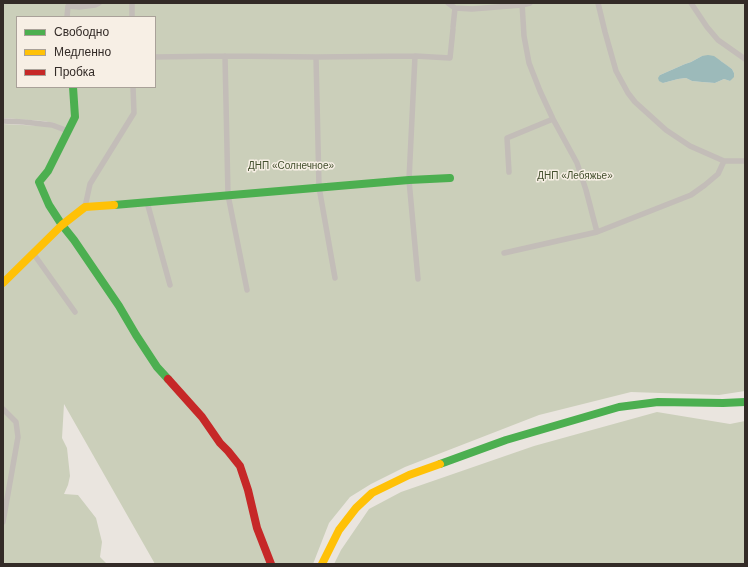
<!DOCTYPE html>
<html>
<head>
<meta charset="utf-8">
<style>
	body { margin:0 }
	#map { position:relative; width:748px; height:567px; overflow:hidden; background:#eae5df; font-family:Arial,sans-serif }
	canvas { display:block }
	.frame { position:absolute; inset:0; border:4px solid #332b27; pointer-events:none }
	.legend { position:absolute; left:16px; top:16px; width:140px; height:72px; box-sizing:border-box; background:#f7efe5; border:1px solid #a9a199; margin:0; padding:5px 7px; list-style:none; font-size:12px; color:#332b27 }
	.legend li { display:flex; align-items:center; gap:8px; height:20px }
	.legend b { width:20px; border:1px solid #a9a199 }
</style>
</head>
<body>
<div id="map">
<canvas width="748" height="567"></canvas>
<div class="frame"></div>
<ul class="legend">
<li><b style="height:5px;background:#4caf50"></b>Свободно</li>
<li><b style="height:5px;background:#ffc107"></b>Медленно</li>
<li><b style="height:5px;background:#c62828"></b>Пробка</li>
</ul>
</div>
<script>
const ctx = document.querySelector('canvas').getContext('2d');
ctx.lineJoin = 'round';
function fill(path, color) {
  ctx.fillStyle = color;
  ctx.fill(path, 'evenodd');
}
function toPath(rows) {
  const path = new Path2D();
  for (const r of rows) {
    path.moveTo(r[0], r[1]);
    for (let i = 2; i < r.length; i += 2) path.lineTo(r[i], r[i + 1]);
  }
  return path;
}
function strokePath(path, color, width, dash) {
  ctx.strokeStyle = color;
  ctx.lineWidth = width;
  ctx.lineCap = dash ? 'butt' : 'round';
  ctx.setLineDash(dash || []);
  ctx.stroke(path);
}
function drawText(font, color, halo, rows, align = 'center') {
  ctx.font = font + ' Arial,sans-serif';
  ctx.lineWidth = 3;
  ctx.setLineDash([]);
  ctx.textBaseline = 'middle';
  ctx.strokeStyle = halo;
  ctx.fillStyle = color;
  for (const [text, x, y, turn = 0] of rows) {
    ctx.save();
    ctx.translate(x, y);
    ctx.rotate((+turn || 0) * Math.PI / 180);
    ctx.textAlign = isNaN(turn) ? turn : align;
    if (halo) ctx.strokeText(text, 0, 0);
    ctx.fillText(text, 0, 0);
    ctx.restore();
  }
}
const green = toPath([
	[3,3,745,3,745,391,719,395,631,392,539,415,405,467,371,484,350,497,329,523,313,564,155,564,64,404,62,438,67,448,70,476,68,485,64,494,78,495,96,518,102,542,100,557,107,564,3,564,3,124,42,126,54,123,43,121,3,118],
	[17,17,155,17,155,87,17,87],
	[702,56,721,61,726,65,732,69,734,73,730,81,724,79,715,83,702,82,692,81,686,78,678,79,663,83,660,75,685,64,691,62],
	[657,412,730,424,745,421,745,564,334,564,341,550,369,509,401,492,534,446]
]);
const water = toPath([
	[708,55,714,56,732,69,734,73,734,77,730,81,724,79,715,83,702,82,692,81,686,78,678,79,663,83,659,81,658,78,660,75,685,64,691,62,702,56]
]);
const street = toPath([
	[132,3,132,17],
	[448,3,455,8,472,9,522,5,530,3],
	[522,3,524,36,529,63,540,91,553,119,577,163,586,190,597,232],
	[598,3,605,32,616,71,628,93,635,102,666,130,690,146,724,161,745,161],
	[691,3,707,27,718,40,745,59],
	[67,17,68,6,79,7,95,5,99,3],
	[453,27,455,8],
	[225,56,228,195,247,290],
	[415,56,409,180,418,279],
	[155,57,225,56,316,57,415,56,450,58,453,29],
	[316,57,319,187,335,278],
	[3,121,24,122,52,125,68,131],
	[509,172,507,138,553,119],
	[147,202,170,285],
	[85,207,90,184,134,113,133,87],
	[33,253,75,312],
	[504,253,597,232,691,195,705,185,718,174,724,161],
	[3,409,16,422,18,437,3,522]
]);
const fast = toPath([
	[73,87,75,117,48,171,39,182,49,205,62,225,74,240,119,306,136,335,157,367,168,379],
	[114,205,409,180,450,178],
	[440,464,506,440,619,407,658,402,723,403,745,402]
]);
const slow = toPath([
	[3,283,62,225,85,207,114,205],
	[322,564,339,530,356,508,372,493,409,475,440,464]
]);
const jam = toPath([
	[168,379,202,417,220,443,228,451,240,466,248,490,257,528,271,564]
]);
const parkNames = [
	["ДНП «Солнечное»",291,166],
	["ДНП «Лебяжье»",575,176]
];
fill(green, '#cbcfba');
fill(water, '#9cbaba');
strokePath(street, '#c3bdb8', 5.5);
strokePath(fast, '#4caf50', 8);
strokePath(slow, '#ffc107', 8);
strokePath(jam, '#c62828', 8);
drawText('10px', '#434f2d', '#f7efe5', parkNames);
</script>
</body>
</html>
